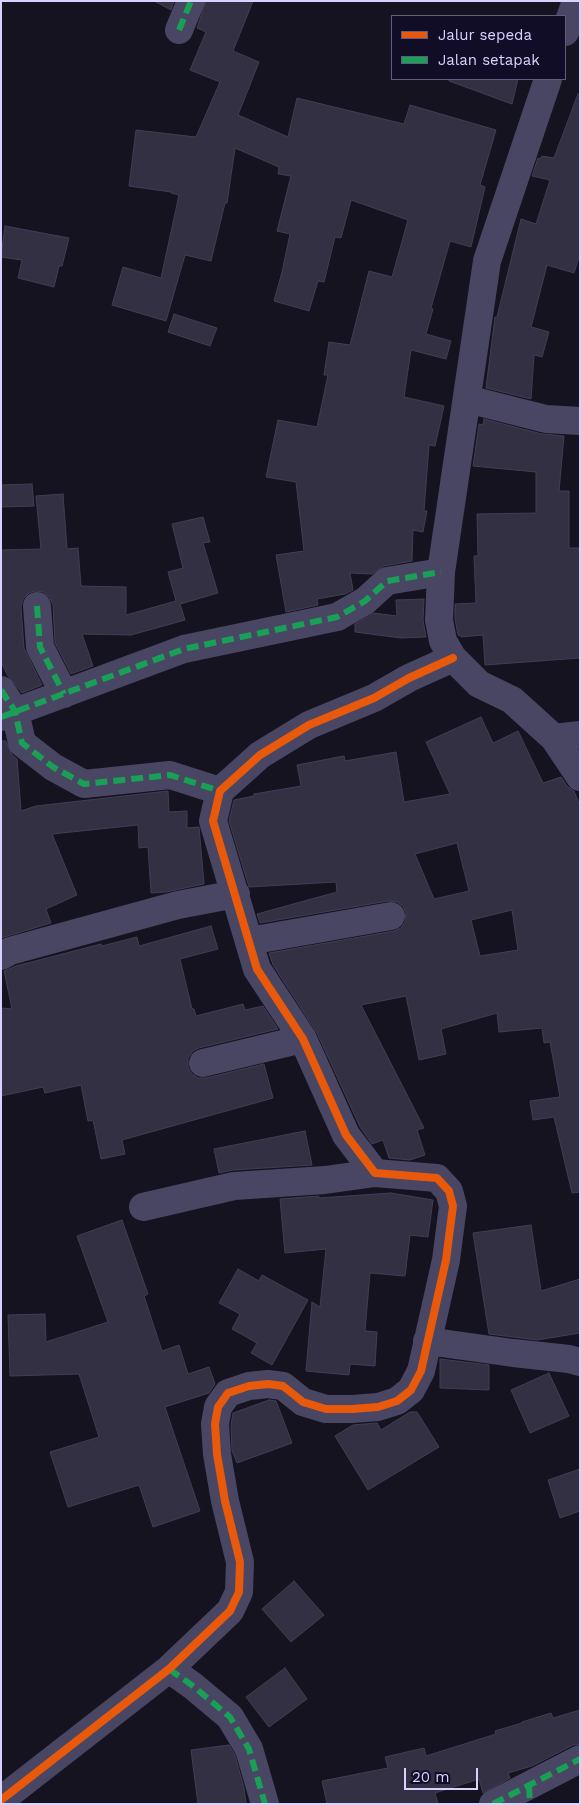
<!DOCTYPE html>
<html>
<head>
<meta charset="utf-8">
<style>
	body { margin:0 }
	#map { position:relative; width:581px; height:1805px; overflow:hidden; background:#161320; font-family:"Work Sans",sans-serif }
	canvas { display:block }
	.frame { position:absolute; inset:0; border:2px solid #d8d2ff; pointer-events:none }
	.legend { position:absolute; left:391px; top:15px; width:175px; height:65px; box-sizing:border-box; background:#120d26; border:1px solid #615c7d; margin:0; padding:6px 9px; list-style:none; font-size:15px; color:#d8d2ff }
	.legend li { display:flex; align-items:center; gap:10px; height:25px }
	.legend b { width:25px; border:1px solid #615c7d }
	.scale { position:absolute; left:404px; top:1768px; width:74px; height:22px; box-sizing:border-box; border:2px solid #d8d2ff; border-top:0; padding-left:6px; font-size:15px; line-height:18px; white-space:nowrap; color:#d8d2ff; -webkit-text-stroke:4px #120d26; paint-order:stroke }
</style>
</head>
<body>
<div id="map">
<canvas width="581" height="1805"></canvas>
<div class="frame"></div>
<ul class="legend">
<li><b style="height:6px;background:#e8590c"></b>Jalur sepeda</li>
<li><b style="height:6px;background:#1a9f57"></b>Jalan setapak</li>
</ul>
<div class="scale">20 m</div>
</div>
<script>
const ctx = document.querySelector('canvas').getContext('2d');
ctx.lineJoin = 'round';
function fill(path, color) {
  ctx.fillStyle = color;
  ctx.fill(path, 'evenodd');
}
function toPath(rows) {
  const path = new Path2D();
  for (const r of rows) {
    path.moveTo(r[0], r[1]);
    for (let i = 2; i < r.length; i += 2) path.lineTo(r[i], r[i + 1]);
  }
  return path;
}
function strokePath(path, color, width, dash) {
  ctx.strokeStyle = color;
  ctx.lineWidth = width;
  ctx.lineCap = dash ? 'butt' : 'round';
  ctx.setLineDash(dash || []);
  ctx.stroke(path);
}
const building = toPath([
	[154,1,174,1,171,10,154,1],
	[206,1,253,1,233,51,259,62,238,115,288,137,297,98,404,124,410,105,496,130,480,185,485,187,471,247,450,241,431,308,433,309,426,334,451,341,446,359,411,350,404,397,444,406,435,446,429,445,424,511,427,511,423,532,413,530,412,561,384,566,372,574,350,573,353,590,345,594,317,599,318,605,286,612,276,555,304,551,296,482,266,477,278,420,317,427,328,375,324,375,329,342,350,345,369,271,392,277,408,220,351,200,341,238,335,237,324,282,318,281,309,311,274,301,282,272,290,234,277,231,291,176,278,174,279,167,235,148,227,203,225,203,211,261,185,255,166,321,112,305,123,267,161,278,179,195,171,193,171,192,129,186,136,130,196,137,220,82,190,70,206,32,197,28,206,1],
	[449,79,518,79,512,104,449,81,449,79],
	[578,94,580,95,580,254,574,273,547,265,531,327,549,332,542,357,534,355,531,399,486,388,495,317,497,317,521,219,536,224,550,180,532,176,538,158,540,159,542,156,554,158,578,94],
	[5,226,69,238,62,266,59,266,54,287,18,278,22,260,1,257,5,226],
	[174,314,217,328,210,346,168,332,174,314],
	[484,419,542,434,564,436,559,491,569,491,569,548,580,548,580,658,485,665,483,635,461,637,461,636,458,635,455,619,455,604,476,603,474,556,478,556,477,514,536,513,536,472,473,466,479,424,483,425,484,419],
	[32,484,34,506,1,507,1,485,32,484],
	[63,494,67,549,78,548,81,586,126,587,126,615,176,601,168,572,183,568,172,524,203,517,210,542,203,543,218,593,180,604,185,620,131,635,82,634,93,666,71,674,55,643,53,605,50,598,43,592,35,591,29,593,23,599,21,607,24,648,42,685,22,693,8,676,1,662,1,550,41,549,36,496,63,494],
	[424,599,423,620,426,637,401,638,355,632,355,624,374,613,397,616,396,600,424,599],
	[481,717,493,743,518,731,543,783,561,777,567,786,574,791,580,806,580,1192,572,1193,554,1117,533,1120,530,1101,560,1097,550,1042,544,1043,542,1028,499,1032,497,1013,441,1029,446,1054,419,1060,406,996,361,1005,424,1128,417,1130,425,1155,410,1160,389,1158,383,1140,372,1144,360,1127,317,1033,273,965,269,953,394,931,401,928,405,922,406,913,403,906,397,902,388,901,260,923,257,914,337,892,336,882,249,887,229,821,234,800,254,796,254,794,301,786,297,765,344,756,345,761,396,752,404,802,450,794,426,742,481,717],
	[457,843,469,891,434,899,415,854,457,843],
	[512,910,518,950,480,956,471,920,512,910],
	[1,741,6,741,12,755,17,759,21,811,36,806,168,791,169,812,187,811,187,828,199,827,204,884,166,892,151,893,148,847,139,848,138,825,52,834,77,895,46,909,51,923,1,938,1,741],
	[211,926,218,949,180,959,192,1009,194,1009,196,1016,243,1004,245,1010,263,1006,278,1029,199,1048,193,1051,188,1058,188,1067,191,1073,198,1078,206,1078,264,1064,273,1098,122,1140,125,1154,101,1159,93,1120,88,1121,81,1085,45,1093,43,1087,1,1096,1,1008,12,1009,4,971,16,966,101,944,102,946,137,937,139,946,211,926],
	[305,1131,312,1165,233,1170,219,1173,214,1149,305,1131],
	[391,1193,433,1200,428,1237,410,1235,405,1276,370,1273,365,1331,377,1332,375,1366,350,1364,349,1375,306,1371,312,1302,320,1307,326,1249,285,1253,280,1199,319,1196,319,1198,391,1193],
	[122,1220,148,1294,144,1296,162,1351,179,1345,188,1374,209,1367,215,1384,209,1393,165,1407,200,1511,153,1527,139,1485,68,1507,50,1452,99,1437,79,1374,10,1376,8,1315,45,1314,46,1342,108,1322,77,1236,122,1220],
	[531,1225,541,1291,580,1279,580,1333,537,1340,489,1334,473,1233,531,1225],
	[238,1269,259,1281,262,1275,308,1300,272,1365,251,1353,257,1343,232,1329,240,1314,219,1303,238,1269],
	[440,1359,489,1365,489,1390,440,1388,440,1359],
	[549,1373,569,1416,530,1433,511,1390,549,1373],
	[269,1400,276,1401,292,1443,237,1463,232,1451,231,1425,233,1413,269,1400],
	[410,1412,417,1412,439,1447,368,1490,335,1436,353,1425,377,1423,381,1430,410,1412],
	[580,1469,580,1511,560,1518,548,1480,580,1469],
	[294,1581,324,1615,291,1642,262,1609,294,1581],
	[285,1668,307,1699,269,1727,246,1697,285,1668],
	[580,1710,580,1744,573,1745,532,1766,508,1773,510,1778,483,1793,479,1779,435,1793,438,1804,327,1804,322,1781,388,1768,385,1757,424,1748,426,1756,496,1734,495,1731,522,1723,522,1722,551,1713,553,1718,580,1710],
	[229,1745,235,1755,244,1788,246,1804,198,1804,191,1750,229,1745]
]);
const minor = toPath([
	[179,30,191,1],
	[565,32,576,1],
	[548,79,487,261,441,572,439,620,443,641,453,658,479,684,512,700,554,738,580,777],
	[467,399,546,419,580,421],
	[37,606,40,647,64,694],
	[1,690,15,711,22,743,53,767,84,784,170,775,220,791],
	[1,717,184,649,337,617,365,601,387,581,441,572],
	[554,738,580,735],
	[249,941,391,916],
	[1,956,10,951,178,905,236,894],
	[203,1063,303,1039],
	[143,1207,234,1186,325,1180,375,1173],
	[427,1341,513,1353,569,1359,580,1362],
	[169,1669,193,1686,230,1717,249,1749,265,1804],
	[1,1800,169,1669,230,1611,239,1592,240,1562,225,1501,217,1454,215,1424,218,1407,228,1393,249,1386,268,1384,283,1386,303,1402,326,1409,352,1409,378,1407,397,1401,411,1390,421,1371,446,1260,453,1206,449,1191,437,1178,375,1173,346,1135,303,1039,257,969,213,821,220,791,260,755,309,725,374,698,409,678,453,658],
	[493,1804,580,1759]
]);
const quiet = toPath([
	[179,30,191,1],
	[37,606,40,647,64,694],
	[1,690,15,711,22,743,53,767,84,784,170,775,220,791],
	[1,717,184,649,337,617,365,601,387,581,441,572],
	[169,1669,193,1686,230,1717,249,1749,265,1804],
	[529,1786,530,1804],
	[493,1804,580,1759]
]);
const cycleway = toPath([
	[1,1800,169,1669,230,1611,239,1592,240,1562,225,1501,217,1454,215,1424,218,1407,228,1393,249,1386,268,1384,283,1386,303,1402,326,1409,352,1409,378,1407,397,1401,411,1390,421,1371,446,1260,453,1206,449,1191,437,1178,375,1173,346,1135,303,1039,257,969,213,821,220,791,260,755,309,725,374,698,409,678,453,658]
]);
fill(building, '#343043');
strokePath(building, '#423d55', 1);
strokePath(minor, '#484662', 28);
strokePath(quiet, '#1a9f57', 6, [12, 6]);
strokePath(cycleway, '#e8590c', 8);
</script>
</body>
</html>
